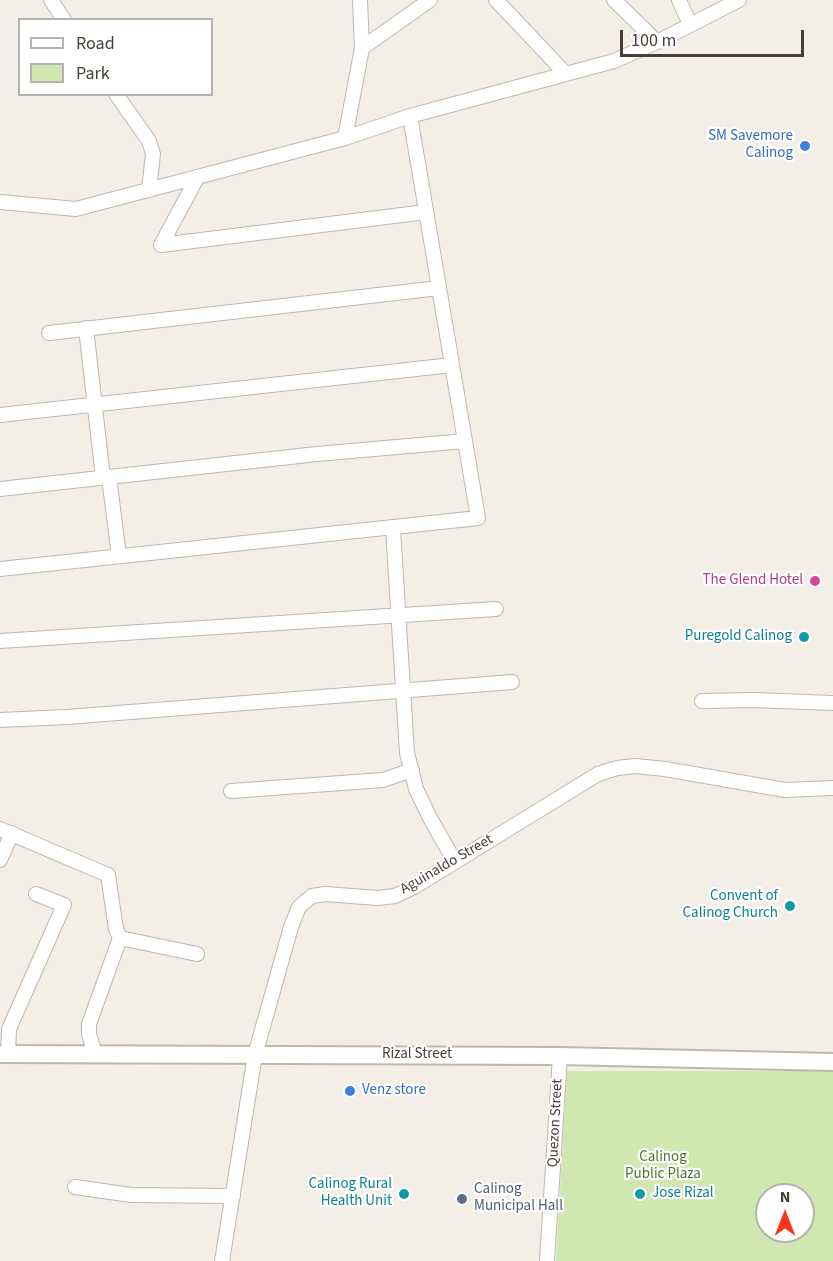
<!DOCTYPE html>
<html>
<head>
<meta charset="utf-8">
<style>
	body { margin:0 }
	#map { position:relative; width:833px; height:1261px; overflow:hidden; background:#f3efe7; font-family:"Source Sans 3",sans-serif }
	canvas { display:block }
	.legend { position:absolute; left:18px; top:18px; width:195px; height:78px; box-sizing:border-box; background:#fff; border:2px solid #b5b2af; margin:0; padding:8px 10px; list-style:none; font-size:18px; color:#463f36 }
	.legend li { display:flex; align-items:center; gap:12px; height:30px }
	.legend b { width:30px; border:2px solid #b5b2af }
	.north { position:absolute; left:755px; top:1183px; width:60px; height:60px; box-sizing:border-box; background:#fff; border:2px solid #b5b2af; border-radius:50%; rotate:0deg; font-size:16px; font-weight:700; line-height:24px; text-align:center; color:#463f36 }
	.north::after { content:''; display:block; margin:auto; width:21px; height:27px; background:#f7361a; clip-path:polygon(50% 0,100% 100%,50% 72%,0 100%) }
	.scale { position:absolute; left:620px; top:30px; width:184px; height:27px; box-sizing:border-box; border:3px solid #463f36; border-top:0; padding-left:8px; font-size:18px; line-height:21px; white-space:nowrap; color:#463f36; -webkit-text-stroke:4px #fff; paint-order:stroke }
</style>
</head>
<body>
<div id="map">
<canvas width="833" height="1261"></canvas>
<ul class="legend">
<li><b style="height:8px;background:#fff"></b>Road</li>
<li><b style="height:16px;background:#cfe7b0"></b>Park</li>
</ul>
<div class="north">N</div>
<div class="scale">100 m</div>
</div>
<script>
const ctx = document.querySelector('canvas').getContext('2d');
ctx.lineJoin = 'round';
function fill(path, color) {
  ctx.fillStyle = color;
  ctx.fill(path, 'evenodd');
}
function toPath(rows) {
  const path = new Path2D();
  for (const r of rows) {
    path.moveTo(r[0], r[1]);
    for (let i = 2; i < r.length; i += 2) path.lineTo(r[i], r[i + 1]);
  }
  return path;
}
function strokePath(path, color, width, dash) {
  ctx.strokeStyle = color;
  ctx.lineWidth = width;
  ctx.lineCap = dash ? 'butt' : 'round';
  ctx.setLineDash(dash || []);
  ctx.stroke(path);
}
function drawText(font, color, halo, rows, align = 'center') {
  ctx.font = font + ' "Source Sans 3",sans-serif';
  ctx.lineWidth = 4.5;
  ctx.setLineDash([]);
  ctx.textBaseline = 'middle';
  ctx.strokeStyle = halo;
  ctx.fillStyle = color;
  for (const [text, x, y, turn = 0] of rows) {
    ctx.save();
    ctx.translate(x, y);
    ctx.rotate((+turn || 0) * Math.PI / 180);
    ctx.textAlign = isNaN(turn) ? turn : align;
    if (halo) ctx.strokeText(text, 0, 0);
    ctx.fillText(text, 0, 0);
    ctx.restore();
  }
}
const green = toPath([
	[567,1071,833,1071,833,1261,556,1261],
	[767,1195,803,1195,803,1231,767,1231]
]);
const minor = toPath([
	[51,0,64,20],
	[496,0,566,74],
	[614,0,657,42],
	[679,0,690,24],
	[362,48,430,0],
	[116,94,149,141,153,154,149,190],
	[345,138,362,48,360,0],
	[0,202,76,209,345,138,410,116,614,61,657,42,739,0],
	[161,245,426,212],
	[161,245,197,178],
	[86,328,103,478],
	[49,333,439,288],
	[0,415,452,365],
	[109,477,119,556],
	[0,489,317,454,465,441],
	[393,529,407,753,416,789,430,818,455,862],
	[0,569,478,518,410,116],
	[0,641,496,609],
	[702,701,753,700,833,703],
	[0,720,67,717,512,682],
	[231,791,383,780,412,770],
	[0,829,108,875,116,929,120,938,197,954],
	[0,860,12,833],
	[8,1054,9,1029,64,905,36,894],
	[95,1055,89,1034,89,1024,120,938],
	[75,1187,131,1195,233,1196],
	[222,1261,255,1055,291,927,299,907,312,896,325,894,378,898,395,896,414,887,598,774,617,768,635,766,665,769,785,790,833,788],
	[547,1261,560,1056]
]);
const tertiary = toPath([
	[0,1054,560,1056,833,1062]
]);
const markers = [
	[805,146,6,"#3f7fe0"],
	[815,581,6,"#d1479c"],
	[804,637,6,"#0f9aa8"],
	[790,906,6,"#0f9aa8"],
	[350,1091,6,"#3f7fe0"],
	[404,1194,6,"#0f9aa8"],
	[640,1194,6,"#0f9aa8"],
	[462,1199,6,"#5c6f8a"]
];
const shopNames = [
	["SM Savemore",793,137],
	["Calinog",793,154],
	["Venz store",362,1091,"left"]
];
const hotelNames = [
	["The Glend Hotel",803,581]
];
const cultureNames = [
	["Puregold Calinog",792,637],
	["Convent of",778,897],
	["Calinog Church",778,914],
	["Calinog Rural",392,1185],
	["Health Unit",392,1202],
	["Jose Rizal",652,1194,"left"]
];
const streetNames = [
	["Aguinaldo Street",447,865,-30],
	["Rizal Street",417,1055],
	["Quezon Street",556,1123,-87]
];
const parkNames = [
	["Calinog",663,1158],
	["Public Plaza",663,1175]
];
const serviceNames = [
	["Calinog",474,1190],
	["Municipal Hall",474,1207]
];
fill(green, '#cfe7b0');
strokePath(minor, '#bfb7a9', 16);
strokePath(tertiary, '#bfb7a9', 20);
strokePath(minor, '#fff', 14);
strokePath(tertiary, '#fff', 16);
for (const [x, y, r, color] of markers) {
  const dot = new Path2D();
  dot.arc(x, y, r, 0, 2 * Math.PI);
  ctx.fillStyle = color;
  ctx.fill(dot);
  strokePath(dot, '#fff', 2);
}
drawText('15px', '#366cbe', '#fff', shopNames, 'right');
drawText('15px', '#b23c85', '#fff', hotelNames, 'right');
drawText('15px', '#0d838f', '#fff', cultureNames, 'right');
drawText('15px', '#463f36', '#fff', streetNames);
drawText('15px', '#49772a', '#fff', parkNames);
drawText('15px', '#4e5e75', '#fff', serviceNames, 'left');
</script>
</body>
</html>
